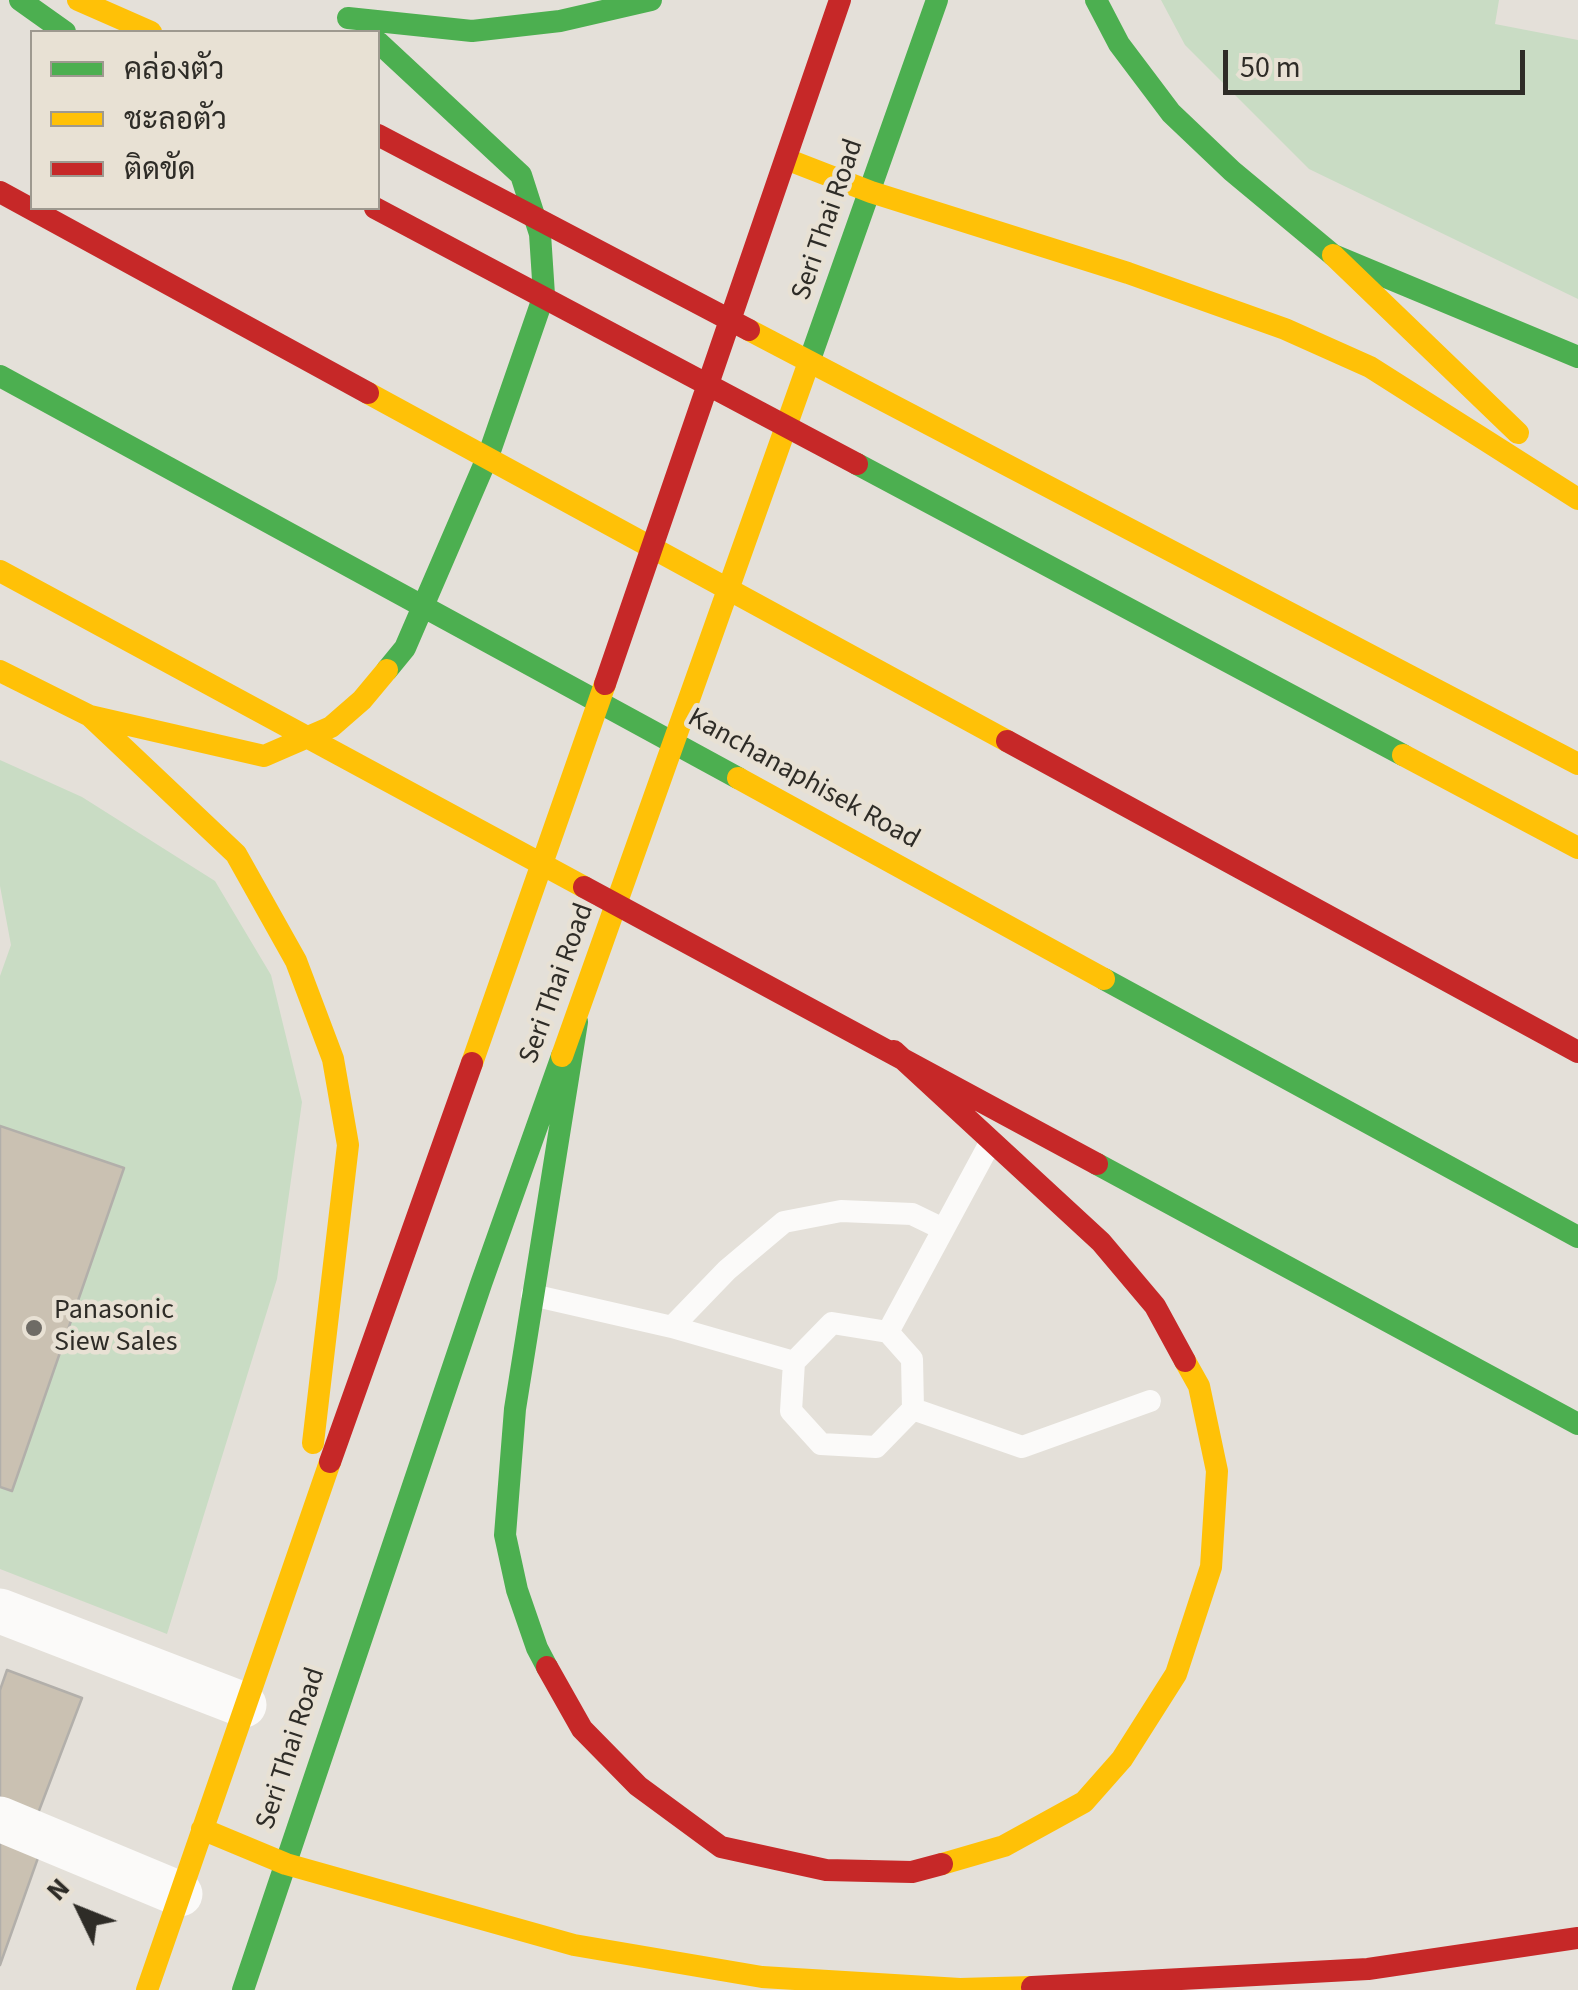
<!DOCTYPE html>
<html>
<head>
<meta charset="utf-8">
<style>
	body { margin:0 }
	#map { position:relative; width:1578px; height:1990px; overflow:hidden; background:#e4e0d9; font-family:"Source Sans 3",Sarabun,sans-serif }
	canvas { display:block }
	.legend { position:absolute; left:30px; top:30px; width:350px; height:180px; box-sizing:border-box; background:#e8e1d4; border:2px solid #9e998f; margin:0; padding:12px 18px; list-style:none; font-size:30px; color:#2e2c27 }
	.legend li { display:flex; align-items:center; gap:20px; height:50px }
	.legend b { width:50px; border:2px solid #9e998f }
	.north { position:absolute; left:30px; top:1860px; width:100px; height:100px; -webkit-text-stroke:8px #e8e1d4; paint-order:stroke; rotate:313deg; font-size:28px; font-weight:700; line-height:40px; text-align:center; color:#2e2c27 }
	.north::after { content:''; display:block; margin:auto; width:35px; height:45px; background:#2e2c27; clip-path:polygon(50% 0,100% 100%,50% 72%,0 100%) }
	.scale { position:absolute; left:1223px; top:50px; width:302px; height:45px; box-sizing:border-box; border:5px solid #2e2c27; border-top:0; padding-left:12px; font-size:30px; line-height:35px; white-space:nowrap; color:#2e2c27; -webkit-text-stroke:8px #e8e1d4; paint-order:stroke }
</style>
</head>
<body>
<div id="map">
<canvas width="1578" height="1990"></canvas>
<ul class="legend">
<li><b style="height:12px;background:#4caf50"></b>คล่องตัว</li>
<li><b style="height:12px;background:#ffc107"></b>ชะลอตัว</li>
<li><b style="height:12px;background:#c62828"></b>ติดขัด</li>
</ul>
<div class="north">N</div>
<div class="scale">50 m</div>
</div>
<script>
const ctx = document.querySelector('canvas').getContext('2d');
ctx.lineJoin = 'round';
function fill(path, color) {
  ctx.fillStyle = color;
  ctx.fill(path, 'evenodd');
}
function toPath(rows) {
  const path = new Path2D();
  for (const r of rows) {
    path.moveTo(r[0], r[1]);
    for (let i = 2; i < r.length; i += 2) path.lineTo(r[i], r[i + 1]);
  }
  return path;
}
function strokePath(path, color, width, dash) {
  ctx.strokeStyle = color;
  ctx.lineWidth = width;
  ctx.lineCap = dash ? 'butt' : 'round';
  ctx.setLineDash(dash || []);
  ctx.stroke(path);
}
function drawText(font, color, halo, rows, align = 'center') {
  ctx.font = font + ' "Source Sans 3",sans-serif';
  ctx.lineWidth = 9;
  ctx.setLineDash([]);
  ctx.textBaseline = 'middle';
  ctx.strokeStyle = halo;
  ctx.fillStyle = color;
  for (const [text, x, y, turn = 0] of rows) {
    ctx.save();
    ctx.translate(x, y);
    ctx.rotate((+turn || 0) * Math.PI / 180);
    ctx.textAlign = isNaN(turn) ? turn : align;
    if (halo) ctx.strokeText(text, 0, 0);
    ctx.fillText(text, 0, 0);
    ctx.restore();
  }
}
const green = toPath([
	[1161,0,1499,0,1495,24,1578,40,1578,299,1309,169,1185,45],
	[0,760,82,797,215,881,271,975,302,1102,277,1279,167,1634,0,1569,0,976,11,945,0,886]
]);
const building = toPath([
	[0,1126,124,1168,12,1491,0,1487,0,1126],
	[7,1670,82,1698,37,1816,0,1803,0,1690,7,1670],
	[0,1841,39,1855,0,1965,0,1841]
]);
const lane = toPath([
	[532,1295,672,1327,794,1362,791,1411,821,1444,876,1447,913,1409,912,1359,888,1332,832,1323,794,1362],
	[672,1327,727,1270,784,1222,841,1211,912,1214,943,1229],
	[888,1332,990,1143],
	[913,1409,1022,1447,1150,1401]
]);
const street = toPath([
	[0,1611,244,1705],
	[0,1819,180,1894]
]);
const fast = toPath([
	[20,0,65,32],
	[1096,0,1119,44,1171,113,1232,171,1333,255,1578,357],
	[348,18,472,31,560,21,651,0],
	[378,42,521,175,540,234,544,295,490,451,405,648,387,670],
	[809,362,937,0],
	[0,376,738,778],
	[857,464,1403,755],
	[1104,979,1578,1237],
	[1097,1164,1578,1424],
	[547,1667,537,1648,517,1590,505,1535,515,1409,577,1022],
	[243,1990,481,1284,562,1056]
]);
const slow = toPath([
	[78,0,151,32],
	[786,159,871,192,1128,273,1285,329,1370,367,1578,499],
	[1333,255,1518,433],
	[749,330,1578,764],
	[368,393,1007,741],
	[0,571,584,887],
	[0,671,90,716,264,756,331,727,362,700,387,670],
	[91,717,236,854,296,961,333,1059,348,1145,313,1443],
	[1403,755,1578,848],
	[738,778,1104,979],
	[562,1056,809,362],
	[472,1063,605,684],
	[202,1829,286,1864,574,1945,762,1977,960,1989,1032,1987],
	[942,1864,1004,1846,1084,1802,1122,1759,1176,1674,1211,1567,1217,1471,1199,1386,1185,1361],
	[147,1990,330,1462]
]);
const jam = toPath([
	[378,135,749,330],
	[0,192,368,393],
	[375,208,857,464],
	[605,684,840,0],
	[1007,741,1578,1052],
	[584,887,1097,1164],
	[894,1051,1101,1242,1155,1306,1185,1361],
	[330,1462,472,1063],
	[547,1667,582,1729,638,1786,721,1847,826,1870,912,1872,942,1864],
	[1032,1987,1368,1969,1578,1938]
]);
const markers = [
	[34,1328,10,"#6e6b65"]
];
const streetNames = [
	["Seri Thai Road",829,220,-71],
	["Kanchanaphisek Road",803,780,29],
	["Seri Thai Road",558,984,-70],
	["Seri Thai Road",292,1749,-72]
];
const poiNames = [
	["Panasonic",54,1312],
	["Siew Sales",54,1344]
];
fill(green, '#c9dcc4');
fill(building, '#cac1b2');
strokePath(building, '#b2afaa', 2.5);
strokePath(lane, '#fbfaf9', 22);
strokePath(street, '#fbfaf9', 45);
strokePath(fast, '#4caf50', 22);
strokePath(slow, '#ffc107', 22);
strokePath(jam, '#c62828', 22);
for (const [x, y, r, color] of markers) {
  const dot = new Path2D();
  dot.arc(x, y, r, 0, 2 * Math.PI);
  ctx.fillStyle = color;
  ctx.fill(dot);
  strokePath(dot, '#e8e1d4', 4);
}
drawText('28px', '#2e2c27', '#e8e1d4', streetNames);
drawText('28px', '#2e2c27', '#e8e1d4', poiNames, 'left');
</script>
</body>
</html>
